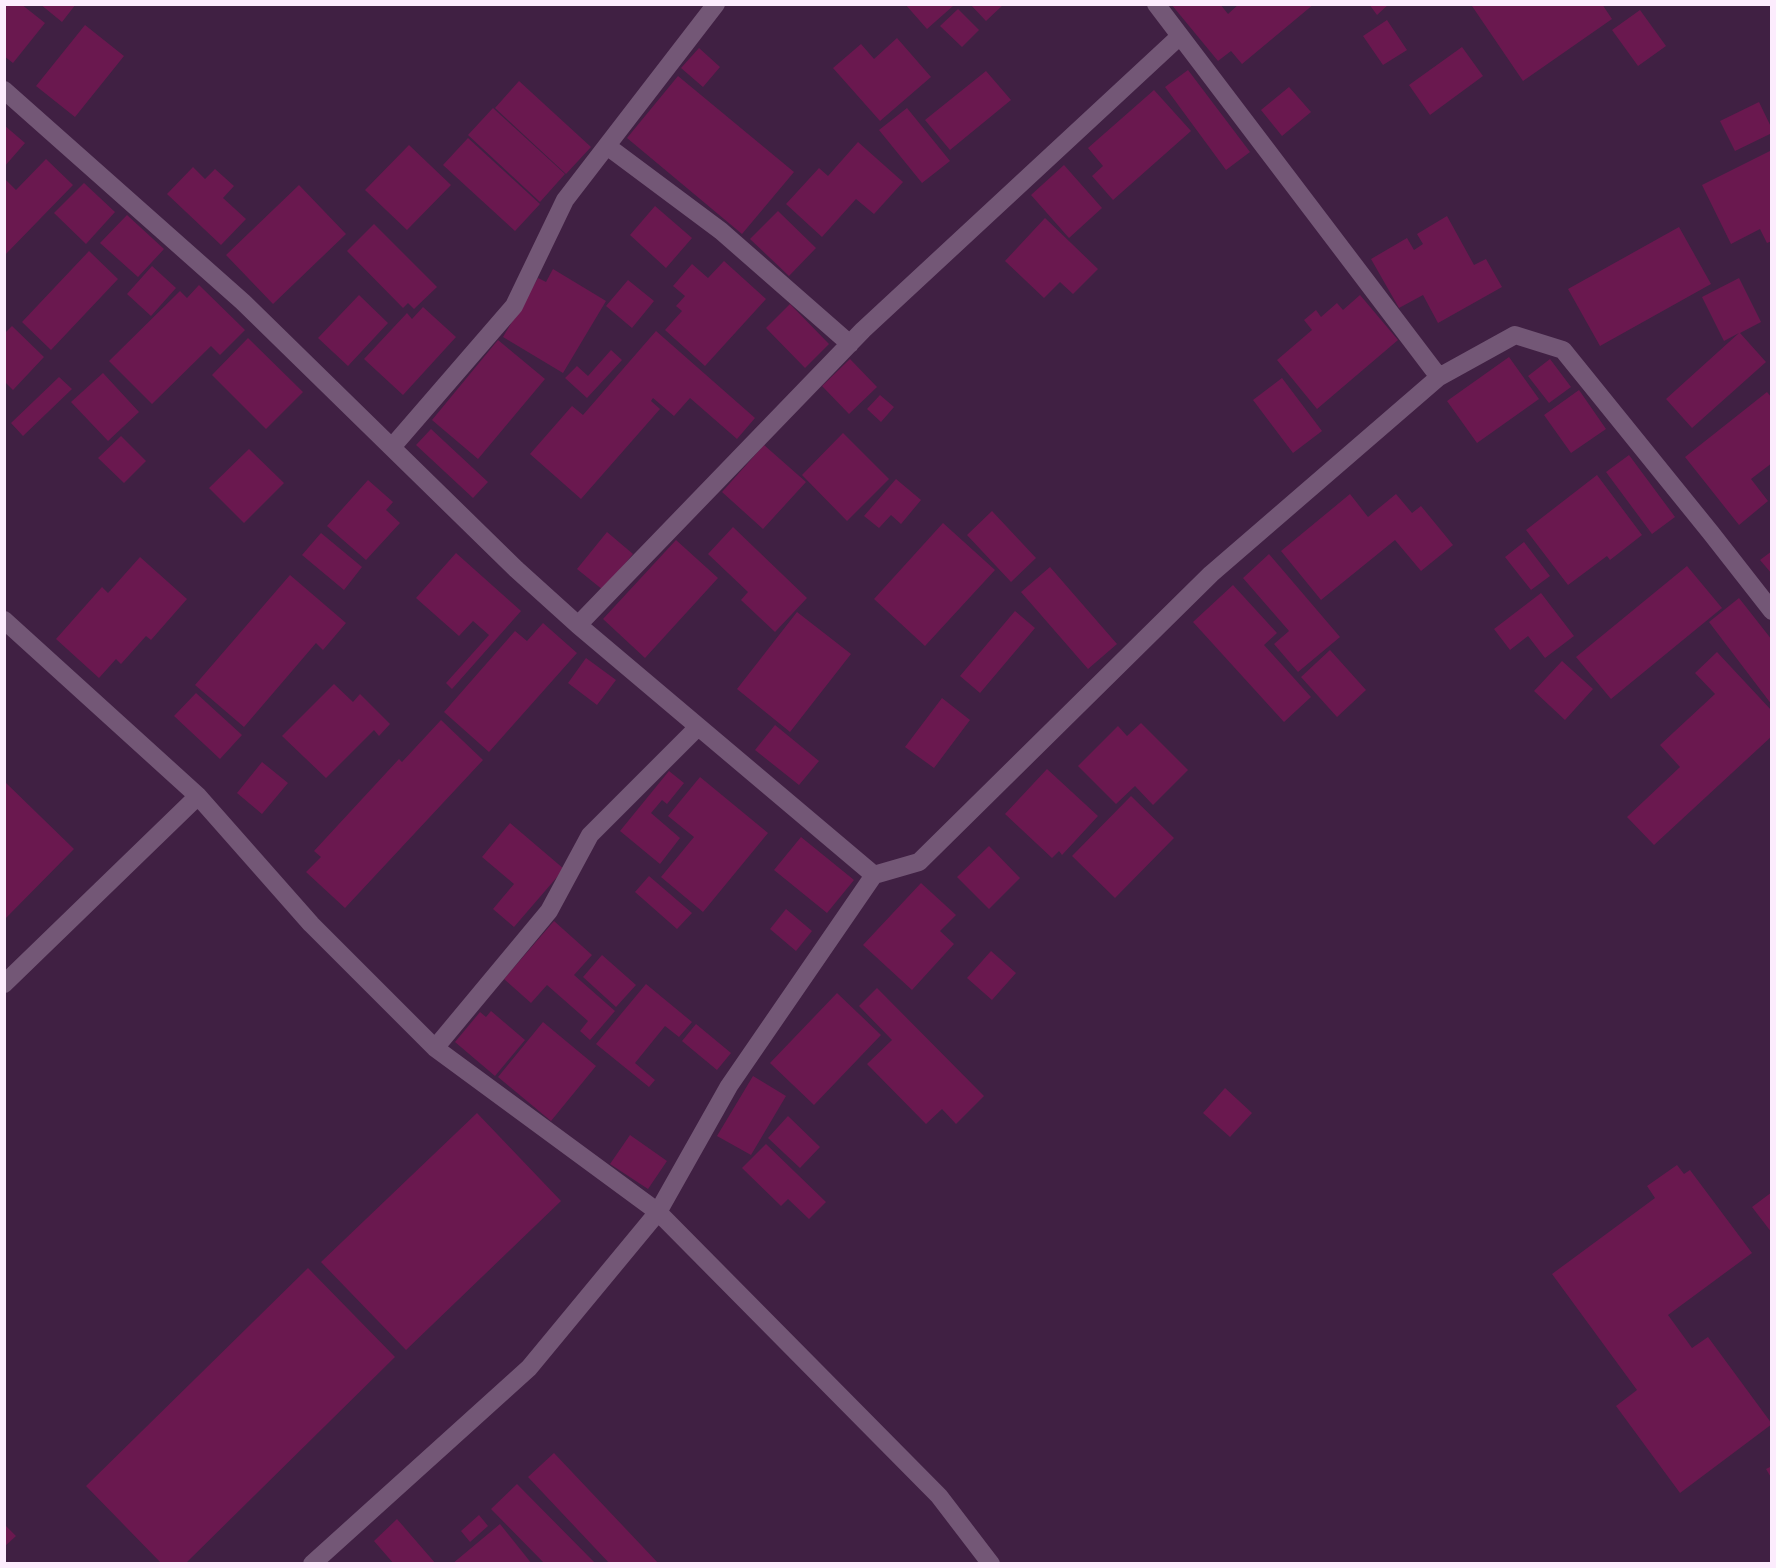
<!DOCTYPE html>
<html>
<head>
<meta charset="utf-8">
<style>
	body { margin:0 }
	#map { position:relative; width:1776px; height:1568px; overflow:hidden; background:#402043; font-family:"Work Sans",sans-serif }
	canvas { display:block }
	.frame { position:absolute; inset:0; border:6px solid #fcecfd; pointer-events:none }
</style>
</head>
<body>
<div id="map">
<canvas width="1776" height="1568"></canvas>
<div class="frame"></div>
</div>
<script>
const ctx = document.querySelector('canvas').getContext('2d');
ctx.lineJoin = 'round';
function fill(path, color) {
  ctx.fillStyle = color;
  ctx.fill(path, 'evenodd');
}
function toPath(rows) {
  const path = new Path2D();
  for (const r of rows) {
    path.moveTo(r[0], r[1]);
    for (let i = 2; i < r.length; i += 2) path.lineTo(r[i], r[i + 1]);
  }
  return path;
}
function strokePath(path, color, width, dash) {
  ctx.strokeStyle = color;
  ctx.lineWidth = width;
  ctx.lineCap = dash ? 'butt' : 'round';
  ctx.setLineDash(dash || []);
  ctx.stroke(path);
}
const building = toPath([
	[4,4,21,4,45,23,13,63,4,56],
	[40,4,76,4,62,22],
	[905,4,952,4,953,6,927,29],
	[970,4,1004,4,986,21],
	[1171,4,1220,4,1228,14,1239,4,1314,4,1242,64,1231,51,1218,61],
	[1369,4,1389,4,1377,15],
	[1473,4,1602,4,1612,19,1523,81,1472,6],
	[958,9,979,30,962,47,940,26],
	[1640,10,1666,46,1638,66,1612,30],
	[1387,20,1407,50,1383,65,1363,36],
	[85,25,124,56,75,117,36,86],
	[897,38,931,77,880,121,833,68,861,44,874,59],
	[1462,47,1483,76,1430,115,1409,85],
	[699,48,720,67,703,87,681,68],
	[1188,70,1250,152,1226,170,1165,87],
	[986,71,1011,100,950,150,925,120],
	[678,76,794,172,742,234,627,138],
	[519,81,591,147,566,174,495,108],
	[1289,87,1311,112,1282,136,1261,110],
	[1154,90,1191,131,1113,200,1092,176,1103,166,1088,148],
	[1759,102,1772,129,1772,133,1735,151,1720,121],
	[493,108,565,174,540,202,468,135],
	[907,108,950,161,922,183,879,130],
	[4,125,25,143,4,167],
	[468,138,540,204,515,231,443,165],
	[858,142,903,182,874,214,856,199,822,237,786,204,819,168,828,176],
	[409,145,451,185,407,230,365,190],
	[1772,150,1772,241,1767,243,1760,229,1731,244,1702,185],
	[46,159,73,185,4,256,4,178,16,190],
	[1064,165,1102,208,1069,238,1031,195],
	[193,167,205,179,215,169,234,186,223,198,246,219,221,245,167,194],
	[84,183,115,212,86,244,54,213],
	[299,185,346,234,273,304,226,255],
	[655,206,692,238,666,268,630,235],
	[778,211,816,248,789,276,750,239],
	[127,215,164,249,138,277,100,243],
	[1447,216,1474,265,1486,259,1502,287,1438,323,1423,295,1399,308,1371,259,1407,238,1414,250,1423,244,1417,234],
	[1045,218,1098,269,1073,294,1060,282,1044,298,1005,261],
	[374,224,437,287,414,309,408,303,403,308,347,251],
	[1679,227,1711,284,1600,346,1568,289],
	[89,251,118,279,51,350,22,322],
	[724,261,766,299,705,366,665,330,682,311,676,306,685,296,673,286,692,264,708,278],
	[152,266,176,288,151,316,127,294],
	[553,269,606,301,563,373,503,337,538,278,546,282],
	[1739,278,1761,322,1740,333,1766,362,1692,428,1666,399,1739,333,1724,341,1702,297],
	[628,280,654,301,632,328,606,306],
	[199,285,245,330,220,355,211,346,152,404,109,361,180,291,187,298],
	[359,295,388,323,348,366,318,338],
	[1360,295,1398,340,1317,409,1277,360,1312,330,1304,320,1316,310,1321,317,1337,303,1343,310],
	[790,304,829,344,805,368,766,328],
	[423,307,456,337,403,395,364,359,407,313,412,319],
	[12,326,44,357,13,390,4,381,4,334],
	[656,331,755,418,737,439,690,398,674,416,653,398,651,401,660,409,581,499,530,454,572,406,583,415],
	[248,338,303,392,266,429,212,375],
	[498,340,545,379,478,459,432,420],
	[611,350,622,360,587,398,565,378,577,366,588,376],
	[1509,357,1539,399,1477,443,1447,401],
	[850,359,877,387,849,414,822,386],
	[1550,359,1571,387,1549,403,1528,376],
	[103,373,139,412,108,441,71,402],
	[59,377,72,389,23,436,11,423],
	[1282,378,1322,431,1293,453,1253,400],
	[1579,390,1606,429,1571,453,1544,415],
	[1767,392,1772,398,1772,463,1751,479,1768,501,1739,525,1685,457],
	[880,395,894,407,881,422,867,409],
	[431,429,488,482,473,498,416,445],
	[843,433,889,479,847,521,802,475],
	[121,436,146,461,124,483,98,458],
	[764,445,806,482,763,529,722,492],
	[249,449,284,483,244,523,209,488],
	[1629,455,1675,517,1652,534,1606,472],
	[1597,475,1642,535,1610,560,1607,556,1568,585,1526,530],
	[896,479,921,500,901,524,891,515,879,528,864,516],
	[368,480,393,502,386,510,400,523,366,560,327,526],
	[1350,494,1368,517,1396,494,1412,513,1421,506,1453,545,1421,571,1395,540,1321,600,1281,551],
	[992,511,1036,558,1011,582,967,535],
	[943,523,995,570,925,646,874,599],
	[733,527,807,598,775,632,741,600,748,592,708,554],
	[607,532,633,554,603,590,577,569],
	[321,533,362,567,344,590,302,555],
	[676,540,718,578,645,658,603,619],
	[1524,542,1550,576,1531,590,1505,557],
	[1772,551,1772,574,1760,560],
	[456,553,521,611,452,689,446,683,489,635,473,621,459,636,416,598],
	[1269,554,1340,637,1298,672,1274,644,1289,631,1243,578],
	[140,557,187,599,151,640,146,636,121,664,116,659,99,678,56,639,102,587,108,593],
	[1687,566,1722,608,1611,699,1576,657],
	[1050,567,1117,644,1088,669,1021,592],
	[290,575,346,623,323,650,316,643,244,727,195,685],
	[1233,585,1277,633,1264,645,1311,697,1284,722,1193,622],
	[1541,593,1574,636,1545,658,1528,636,1510,650,1494,629],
	[1739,598,1772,640,1772,705,1709,622],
	[1015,611,1035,628,980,693,960,676],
	[797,612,851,654,790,732,737,689],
	[543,623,577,653,489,752,444,712,515,631,527,641],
	[1330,650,1366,690,1337,717,1301,677],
	[1717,652,1772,711,1772,736,1654,845,1627,817,1680,767,1660,745,1715,694,1695,673],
	[586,658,616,680,597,705,568,683],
	[1562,661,1593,689,1565,720,1534,691],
	[334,684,353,702,360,694,390,724,379,736,374,730,326,778,282,736],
	[196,693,242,735,220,759,174,716],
	[942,698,970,720,934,768,905,747],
	[441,720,483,760,345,908,306,872,321,857,314,851,399,759,402,762],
	[1141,723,1188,770,1153,805,1135,786,1116,804,1078,766,1118,726,1127,736],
	[775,725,819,761,799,785,755,750],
	[262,762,288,783,262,814,237,793],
	[1047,769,1098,816,1062,855,1059,851,1052,858,1005,814],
	[669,771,684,783,667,804,662,800,651,813,680,838,660,864,620,831],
	[700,777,768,833,703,912,661,877,694,837,668,816],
	[4,781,74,849,4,920],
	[1131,796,1174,838,1115,898,1072,856],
	[510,823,564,869,514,927,493,909,514,884,482,857],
	[801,837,854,880,827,913,774,870],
	[989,846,1020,878,989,909,957,877],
	[649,876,692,913,677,929,635,892],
	[921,883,956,915,940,931,954,944,912,990,863,945],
	[786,909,812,931,796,951,770,929],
	[554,921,592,955,574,975,615,1011,590,1040,580,1031,588,1021,547,985,531,1003,504,979],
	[991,951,1016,973,992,1000,967,978],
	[602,955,636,985,616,1007,583,977],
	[646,984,692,1022,679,1037,665,1026,635,1063,655,1080,649,1087,596,1044],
	[877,988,984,1096,956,1124,942,1109,926,1124,867,1064,892,1040,859,1006],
	[837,993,881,1035,814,1105,770,1063],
	[491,1011,525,1040,495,1076,455,1042,480,1012,486,1017],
	[543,1022,596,1066,551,1121,498,1077],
	[696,1024,731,1053,717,1070,682,1041],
	[753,1076,786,1096,751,1155,717,1136],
	[1225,1088,1252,1113,1230,1137,1203,1113],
	[477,1113,561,1201,406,1350,321,1262],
	[788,1116,820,1147,800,1168,768,1138],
	[630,1135,667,1161,648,1189,610,1164],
	[766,1144,826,1202,809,1219,788,1199,781,1206,742,1168],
	[1677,1165,1684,1174,1690,1170,1752,1253,1668,1315,1692,1348,1708,1337,1772,1424,1680,1493,1616,1406,1637,1390,1552,1274,1655,1198,1647,1186],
	[1772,1192,1772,1233,1752,1207],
	[308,1268,395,1357,185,1564,162,1564,86,1486],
	[554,1453,659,1564,610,1564,528,1477],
	[1772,1466,1772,1479,1766,1469],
	[517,1484,596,1564,545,1564,491,1509],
	[479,1515,488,1526,470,1542,461,1531],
	[397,1519,436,1564,394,1564,374,1541],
	[4,1524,16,1536,4,1547],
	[500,1524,532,1564,452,1564]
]);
const minor = toPath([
	[1156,4,1439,377],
	[4,90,243,302,516,569,578,625,874,875,919,862,1211,574,1439,377,1515,335,1563,350,1711,533,1772,611],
	[607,146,721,231,850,344],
	[392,447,514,306,565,200,716,4],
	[4,620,198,796,311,924,435,1048,658,1212,939,1496,991,1564],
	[578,625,863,330,1180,36],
	[4,984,198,796],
	[435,1048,549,911,590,835,698,727],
	[312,1564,529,1368,658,1212,729,1086,874,875]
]);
fill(building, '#6a184f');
strokePath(minor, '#735776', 18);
</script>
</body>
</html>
